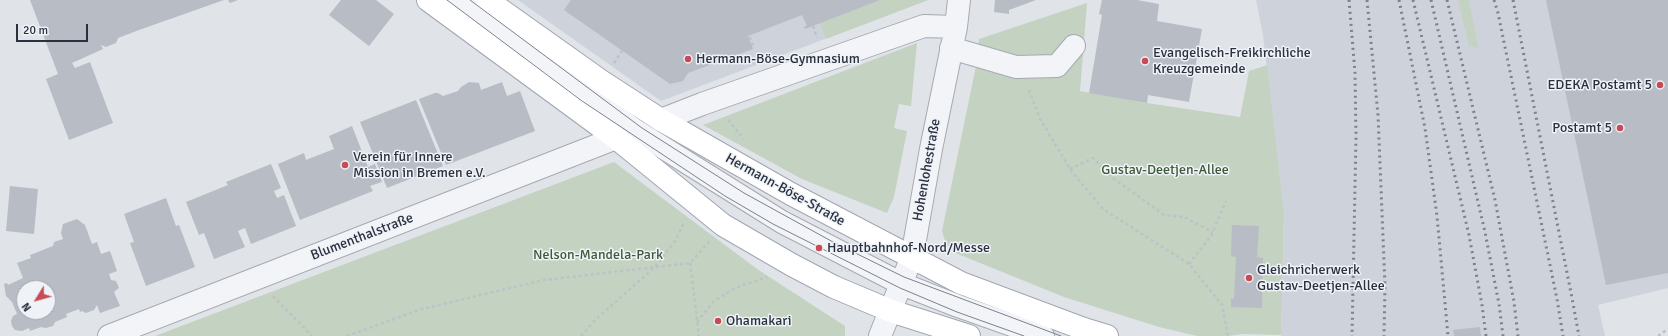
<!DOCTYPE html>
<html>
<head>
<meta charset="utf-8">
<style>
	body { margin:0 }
	#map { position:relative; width:1668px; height:336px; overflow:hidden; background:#e0e3e8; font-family:Signika,sans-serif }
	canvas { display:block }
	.north { position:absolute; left:16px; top:280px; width:40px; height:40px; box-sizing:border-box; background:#eff2f6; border:1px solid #a0a4ad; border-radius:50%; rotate:233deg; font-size:11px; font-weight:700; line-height:16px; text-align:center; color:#29303f }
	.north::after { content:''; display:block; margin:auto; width:14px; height:18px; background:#c84a55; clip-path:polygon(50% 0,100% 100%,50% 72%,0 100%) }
	.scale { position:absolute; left:16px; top:24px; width:72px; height:18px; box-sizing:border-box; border:2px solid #29303f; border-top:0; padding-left:5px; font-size:12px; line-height:14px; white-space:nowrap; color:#29303f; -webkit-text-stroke:3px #eff2f6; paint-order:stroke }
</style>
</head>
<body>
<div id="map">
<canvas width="1668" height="336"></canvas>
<div class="north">N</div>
<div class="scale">20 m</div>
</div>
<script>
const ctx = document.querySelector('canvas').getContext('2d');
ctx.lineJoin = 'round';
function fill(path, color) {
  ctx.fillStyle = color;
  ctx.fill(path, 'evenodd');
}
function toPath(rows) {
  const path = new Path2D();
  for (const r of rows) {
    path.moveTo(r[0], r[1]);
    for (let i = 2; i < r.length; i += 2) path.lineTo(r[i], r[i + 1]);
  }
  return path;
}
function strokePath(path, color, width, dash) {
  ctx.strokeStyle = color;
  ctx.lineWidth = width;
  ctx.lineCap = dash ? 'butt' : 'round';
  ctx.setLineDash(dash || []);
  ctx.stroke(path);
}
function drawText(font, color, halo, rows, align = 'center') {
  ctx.font = font + ' Signika,sans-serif';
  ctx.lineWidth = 3;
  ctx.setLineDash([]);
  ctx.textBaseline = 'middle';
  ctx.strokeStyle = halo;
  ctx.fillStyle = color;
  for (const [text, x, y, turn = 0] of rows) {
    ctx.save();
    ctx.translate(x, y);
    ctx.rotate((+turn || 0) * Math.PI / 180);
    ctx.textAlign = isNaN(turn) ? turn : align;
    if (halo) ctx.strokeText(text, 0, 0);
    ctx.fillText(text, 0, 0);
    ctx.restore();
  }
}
const built = toPath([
	[518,0,928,0,661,101],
	[1256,0,1668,0,1668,288,1598,305,1605,336,1281,336,1284,213,1263,35]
]);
const green = toPath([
	[880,0,928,0,826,39,820,23],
	[1458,0,1469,0,1478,48,1469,46],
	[1087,3,1080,91,1147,103,1240,117,1249,71,1267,65,1284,213,1281,335,1242,334,1228,336,1197,336,1159,327,1064,297,953,252,946,244,942,231,976,66,979,39],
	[917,43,911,106,899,104,894,128,907,131,894,197,887,213,802,179,703,125],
	[614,162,757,269,845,326,845,336,155,336]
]);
const building = toPath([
	[30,0,224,0,139,30,118,38,116,43,106,47,101,45,103,49,72,63,75,68,90,62,113,123,69,140,46,79,58,74],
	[228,0,238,0,230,3],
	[341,0,376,0,394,14,369,46,329,15],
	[571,0,880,0,805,29,804,26,807,26,802,15,748,36,753,49,688,73,683,81,670,84,564,10],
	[995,0,1036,0,1009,10,1009,14,994,12],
	[1102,0,1137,0,1159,4,1157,21,1202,29,1189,102,1148,95,1147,103,1089,93,1102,15,1099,14],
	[1546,0,1668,0,1668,273,1606,285],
	[469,82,479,83,481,90,502,82,507,96,520,91,535,131,446,165,419,99,435,93,438,93,443,96,458,91,461,87],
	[416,100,443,166,387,188,360,122],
	[352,126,368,167,375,164,382,182,370,186,373,191,300,220,278,164,304,153,306,160,334,149,329,136],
	[271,164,281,188,274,191,277,198,284,195,296,226,251,244,245,228,238,231,245,247,214,259,204,233,199,235,186,202,228,185,226,182],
	[10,186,38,189,34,234,6,231],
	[166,198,176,226,179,225,195,267,146,286,130,243,134,242,124,214],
	[77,219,85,225,92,244,97,242,101,254,110,251,117,271,109,274,111,280,116,281,119,288,114,292,120,306,100,313,97,305,94,310,86,313,82,311,80,312,79,309,66,314,67,317,55,322,53,326,46,328,41,327,30,331,29,328,22,331,15,330,12,326,11,321,13,316,17,314,12,302,6,296,4,284,7,283,8,285,23,278,17,263,31,258,30,255,53,246,54,242,63,239,61,233,63,224],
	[24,288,48,288,48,312,24,312],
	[1232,225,1259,226,1257,257,1263,258,1262,308,1231,307,1231,298,1234,299,1236,257,1231,256],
	[1480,327,1481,336,1454,336,1453,330]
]);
const path = toPath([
	[813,26,817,38],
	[749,38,750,38,754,48],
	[614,63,622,51],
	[1029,90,1040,119,1072,172,1103,209,1189,264,1222,305,1228,336],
	[728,120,744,139],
	[1070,169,1093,158,1113,178,1164,215,1184,217,1213,232],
	[690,263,699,336],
	[1189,264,1211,236,1226,201],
	[273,296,312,336],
	[697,322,713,302,735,288,767,277],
	[347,336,422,309,544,280,690,263,709,242],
	[581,336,594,321,655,267,676,240,684,222],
	[1658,336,1668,329]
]);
const minor = toPath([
	[458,0,635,130,782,222,902,284,958,306,1043,336],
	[951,48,1016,67,1057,66,1074,46],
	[661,120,702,104,924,26,956,27],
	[109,336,616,138],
	[880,336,912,257,931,149,956,27,959,0]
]);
const major = toPath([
	[428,0,616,138,723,225,792,265,834,287,891,311,969,336],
	[487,0,601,81,661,120,791,194,961,283,1084,329,1107,336]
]);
const tram = toPath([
	[447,0,582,101,725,196,773,224,900,288,957,312,1024,336],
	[470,0,642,128,744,193,833,242,904,277,1061,336]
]);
const rail = toPath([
	[1349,0,1355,73,1356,137,1352,336],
	[1367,0,1378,115,1385,286,1384,336],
	[1399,0,1425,128,1437,216,1448,336],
	[1413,0,1469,235,1482,305,1486,336],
	[1431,0,1485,232,1499,304,1503,336],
	[1447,0,1495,200,1514,302,1518,336],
	[1494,0,1498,13,1557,299,1563,336],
	[1513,0,1572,298,1579,336]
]);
const markers = [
	[688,59,4,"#c84a55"],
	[1145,61,4,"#c84a55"],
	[1660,85,4,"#c84a55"],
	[1620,128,4,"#c84a55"],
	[345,165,4,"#c84a55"],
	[819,248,4,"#c84a55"],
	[1249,278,4,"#c84a55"],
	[718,321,4,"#c84a55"]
];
const poiNames = [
	["Evangelisch-Freikirchliche",1153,53],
	["Kreuzgemeinde",1153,69],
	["Hermann-Böse-Gymnasium",696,59],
	["EDEKA Postamt 5",1652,85,"right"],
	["Postamt 5",1612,128,"right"],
	["Verein für Innere",353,157],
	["Mission in Bremen e.V.",353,173],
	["Hauptbahnhof-Nord/Messe",827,248],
	["Gleichricherwerk",1257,270],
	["Gustav-Deetjen-Allee",1257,286],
	["Ohamakari",726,321]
];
const streetNames = [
	["Hohenlohestraße",927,170,-80],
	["Hermann-Böse-Straße",785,190,29],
	["Blumenthalstraße",362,237,-21]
];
const parkNames = [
	["Gustav-Deetjen-Allee",1165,170],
	["Nelson-Mandela-Park",598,255]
];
fill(built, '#ced2da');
fill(green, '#c4d2c1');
fill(building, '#b7bcc5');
strokePath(minor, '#a5aab2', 24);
strokePath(major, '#a0a6b3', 24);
strokePath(path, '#bec1c7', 2.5, [3, 3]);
strokePath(minor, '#f2f4f7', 22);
strokePath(major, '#fff', 22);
strokePath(tram, '#7a8191', 1);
strokePath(rail, '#7a8191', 3, [2, 4]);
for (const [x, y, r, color] of markers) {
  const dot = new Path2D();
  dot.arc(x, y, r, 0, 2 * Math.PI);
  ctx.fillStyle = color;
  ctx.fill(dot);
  strokePath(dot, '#eff2f6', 1.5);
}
drawText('14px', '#29303f', '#eff2f6', poiNames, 'left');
drawText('14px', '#29303f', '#eff2f6', streetNames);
drawText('14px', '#3c5a37', '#eff2f6', parkNames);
</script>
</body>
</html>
